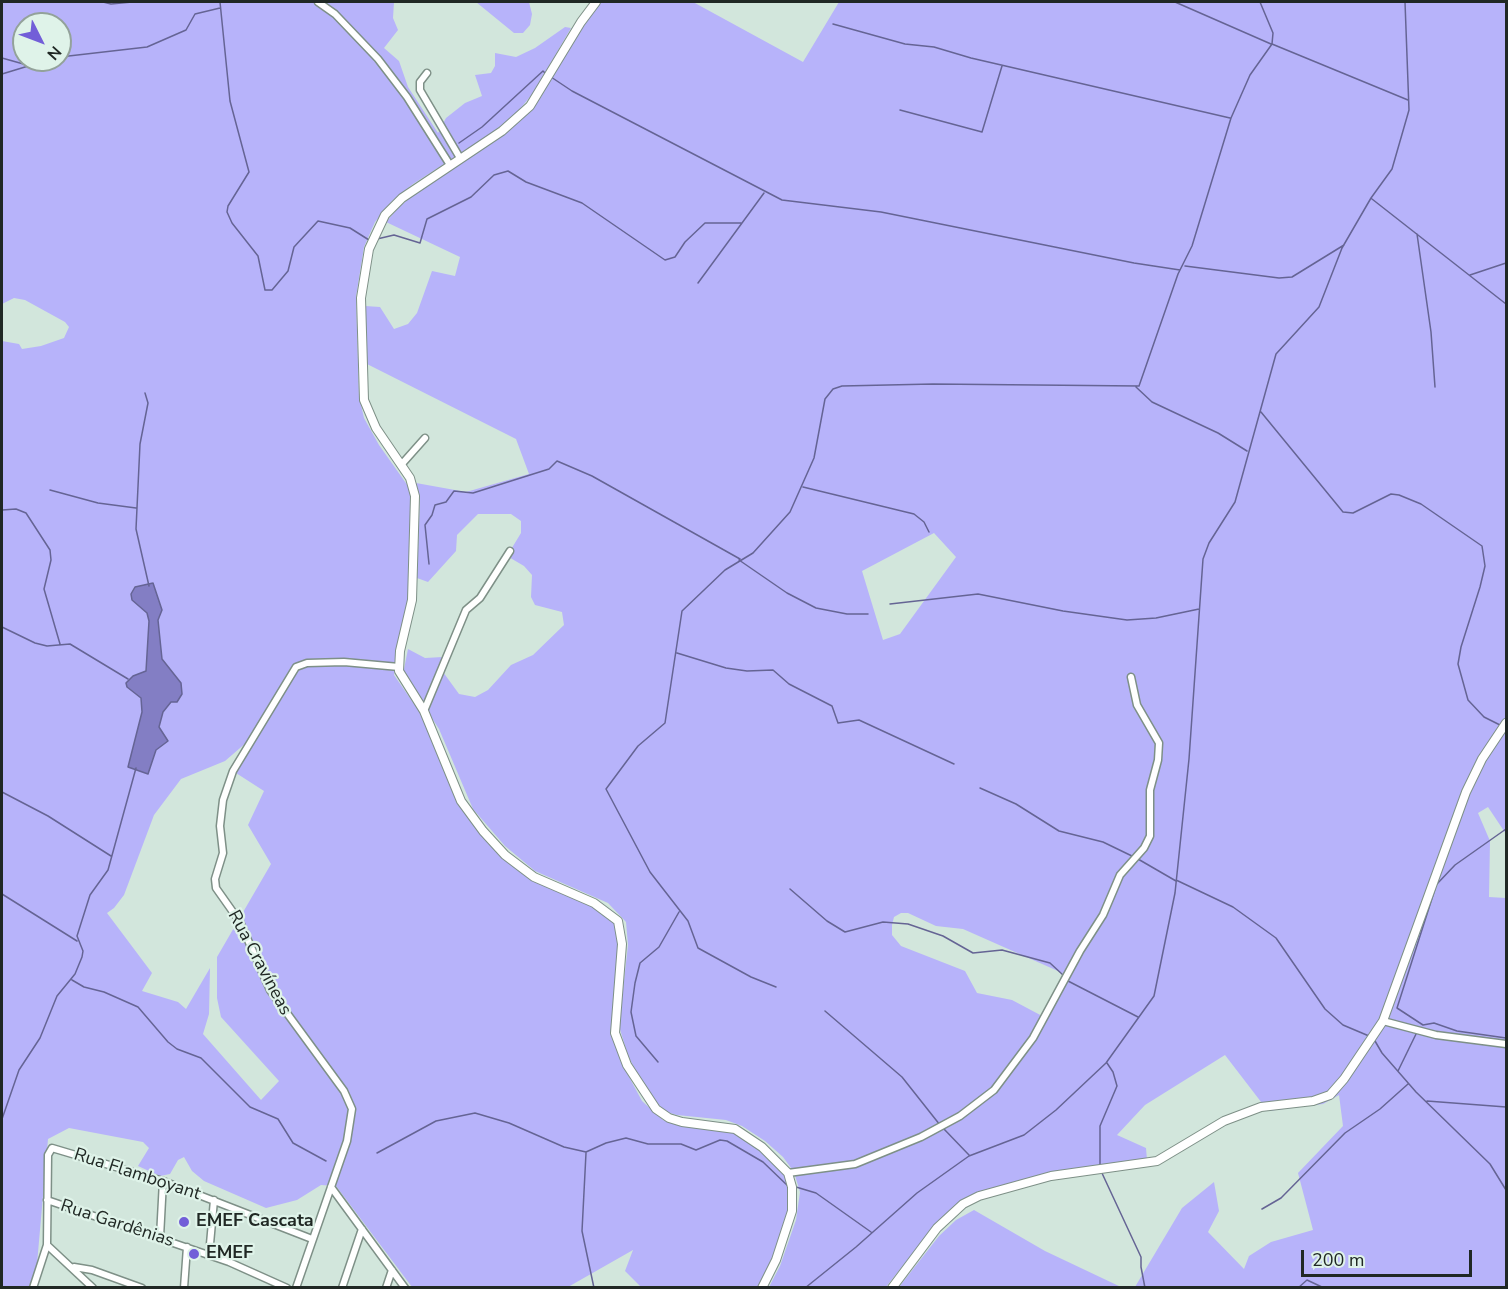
<!DOCTYPE html>
<html>
<head>
<meta charset="utf-8">
<style>
	body { margin:0 }
	#map { position:relative; width:1508px; height:1289px; overflow:hidden; background:#d2e6dc; font-family:"Nunito Sans",sans-serif }
	canvas { display:block }
	.frame { position:absolute; inset:0; border:3px solid #202824; pointer-events:none }
	.north { position:absolute; left:12px; top:12px; width:60px; height:60px; box-sizing:border-box; background:#dff3e9; border:2px solid #93a29a; border-radius:50%; rotate:132deg; font-size:16px; font-weight:700; line-height:24px; text-align:center; color:#202824 }
	.north::after { content:''; display:block; margin:auto; width:21px; height:27px; background:#725ed8; clip-path:polygon(50% 0,100% 100%,50% 72%,0 100%) }
	.scale { position:absolute; left:1301px; top:1250px; width:171px; height:27px; box-sizing:border-box; border:3px solid #202824; border-top:0; padding-left:8px; font-size:18px; line-height:21px; white-space:nowrap; color:#202824; -webkit-text-stroke:4px #dff3e9; paint-order:stroke }
</style>
</head>
<body>
<div id="map">
<canvas width="1508" height="1289"></canvas>
<div class="frame"></div>
<div class="north">N</div>
<div class="scale">200 m</div>
</div>
<script>
const ctx = document.querySelector('canvas').getContext('2d');
ctx.lineJoin = 'round';
function fill(path, color) {
  ctx.fillStyle = color;
  ctx.fill(path, 'evenodd');
}
function toPath(rows) {
  const path = new Path2D();
  for (const r of rows) {
    path.moveTo(r[0], r[1]);
    for (let i = 2; i < r.length; i += 2) path.lineTo(r[i], r[i + 1]);
  }
  return path;
}
function strokePath(path, color, width, dash) {
  ctx.strokeStyle = color;
  ctx.lineWidth = width;
  ctx.lineCap = dash ? 'butt' : 'round';
  ctx.setLineDash(dash || []);
  ctx.stroke(path);
}
function drawText(font, color, halo, rows, align = 'center') {
  ctx.font = font + ' "Nunito Sans",sans-serif';
  ctx.lineWidth = 4.5;
  ctx.setLineDash([]);
  ctx.textBaseline = 'middle';
  ctx.strokeStyle = halo;
  ctx.fillStyle = color;
  for (const [text, x, y, turn = 0] of rows) {
    ctx.save();
    ctx.translate(x, y);
    ctx.rotate((+turn || 0) * Math.PI / 180);
    ctx.textAlign = isNaN(turn) ? turn : align;
    if (halo) ctx.strokeText(text, 0, 0);
    ctx.fillText(text, 0, 0);
    ctx.restore();
  }
}
const green = toPath([
	[2,2,394,2,393,18,398,30,384,48,399,61,408,87,438,133,446,118,465,103,482,96,475,75,491,73,495,66,495,53,516,57,535,48,565,27,571,28,534,92,515,115,489,135,413,184,392,201,375,222,364,247,356,297,359,396,364,418,379,445,408,486,412,500,408,605,394,675,421,714,465,814,499,852,531,879,604,910,618,926,620,945,611,1027,620,1060,642,1101,663,1120,676,1124,724,1128,739,1134,760,1148,787,1176,791,1193,788,1218,772,1262,760,1287,641,1287,625,1271,633,1250,568,1287,412,1287,336,1186,321,1185,297,1200,266,1208,204,1181,192,1171,184,1157,178,1160,170,1174,160,1176,138,1166,149,1148,143,1142,69,1128,48,1139,37,1264,29,1287,2,1287,2,341,19,344,22,349,41,346,64,338,69,327,65,322,25,300,14,298,2,304],
	[24,24,60,24,60,60,24,60],
	[247,742,252,743,236,773,264,791,248,825,271,864,217,957,217,998,221,1017,279,1081,261,1100,203,1034,209,1014,210,968,186,1009,178,1002,142,991,152,973,107,913,114,908,124,895,154,815,181,779,225,761],
	[476,2,529,2,532,14,530,25,523,33,514,33],
	[600,2,693,2,803,62,839,2,1506,2,1506,834,1488,807,1478,813,1490,841,1489,897,1506,898,1506,1287,1135,1287,1182,1208,1214,1182,1219,1211,1208,1232,1244,1269,1249,1256,1271,1242,1313,1230,1298,1173,1343,1126,1339,1095,1323,1104,1268,1111,1225,1055,1145,1105,1117,1135,1146,1148,1147,1160,1046,1173,974,1194,961,1202,931,1230,886,1287,769,1287,780,1266,796,1220,800,1192,794,1172,783,1157,765,1141,742,1126,726,1120,677,1115,666,1112,649,1096,628,1056,619,1026,628,945,626,922,608,903,535,871,505,846,473,809,439,729,403,674,408,649,425,658,443,657,443,672,459,694,475,697,488,690,511,665,533,655,564,625,562,612,535,605,531,597,532,575,524,566,507,556,521,533,521,521,511,514,478,514,457,535,456,551,428,582,417,578,420,499,416,483,466,492,529,474,516,439,367,364,365,306,380,307,394,329,408,324,417,313,432,271,455,276,460,257,386,222,398,208,418,191,494,142,520,121,541,97,586,18],
	[934,533,956,557,900,634,883,640,862,571],
	[901,913,908,913,936,926,963,929,1067,975,1044,1017,1012,1000,977,993,965,971,901,946,892,935,892,925,894,917],
	[974,1210,1045,1251,1121,1287,899,1287,939,1236,956,1220]
]);
const water = toPath([
	[153,583,162,610,158,620,162,659,181,683,182,694,177,702,171,702,163,712,159,727,168,741,156,750,148,774,128,767,142,712,141,698,127,687,126,683,133,676,146,671,149,621,147,613,132,600,131,594,135,587,153,583]
]);
const stream = toPath([
	[103,2,111,4,132,2],
	[220,2,230,101,249,172,228,206,227,212,232,223,258,256,265,290,272,290,288,271,294,247,318,221,350,228,369,240],
	[1175,2,1271,44],
	[833,24,905,44,934,47,971,58,1230,118],
	[1272,44,1408,100],
	[60,57,147,47,186,30,195,14,220,8],
	[2,58,27,65],
	[2,74,48,60],
	[551,77,572,91,782,200,881,212,1134,263,1180,270],
	[900,110,982,132,1002,66],
	[459,143,482,127,543,71,545,73],
	[1372,199,1506,304],
	[1417,234,1431,332,1435,387],
	[377,239,394,235,420,243,427,219,471,197,494,175,508,171,526,182,582,203,665,260,675,257,685,242,705,223,741,223],
	[1185,266,1279,278,1292,277,1344,245],
	[1470,275,1506,263],
	[698,283,764,193],
	[1136,387,1152,402,1218,433,1247,451],
	[145,393,148,403,140,444,136,529,149,586],
	[1261,412,1343,512,1353,513,1391,494,1399,495,1421,504,1482,546,1485,566,1480,587,1461,647,1458,664,1468,700,1484,717,1500,725],
	[803,487,914,514,924,522,929,532],
	[50,490,98,503,136,508],
	[2,510,16,509,26,513,50,550,51,560,44,589,60,644],
	[739,560,787,593,816,608,847,614,868,614],
	[429,564,425,525,432,515,435,505,446,502,454,491,473,493,549,469,557,461,592,476,740,559],
	[890,604,978,594,1063,611,1127,620,1156,618,1199,609],
	[2,627,35,643,47,646,70,644,128,679],
	[677,653,726,668,747,671,773,670,789,684,832,706,838,723,859,720,954,764],
	[980,788,1016,804,1059,831,1103,842,1134,857],
	[2,792,48,816,111,856],
	[1138,859,1176,881],
	[1176,880,1233,907,1276,938,1325,1009,1343,1025,1369,1036],
	[1436,885,1455,865,1506,829],
	[790,889,827,921,845,932,883,922,908,924,943,936,973,953,1002,950,1050,963,1063,975],
	[1435,889,1397,1008,1423,1025,1434,1023,1457,1031,1506,1038],
	[2,894,77,941],
	[72,980,84,987,104,992,138,1007,168,1042,177,1049,201,1058,250,1107,278,1119,293,1143,326,1161],
	[1068,981,1138,1017],
	[776,987,751,977,698,948,688,921,650,872,606,789,638,746,665,723,682,611,725,570,753,553,790,512,814,458,825,399,833,389,842,386,933,384,1139,386,1178,274,1192,246,1231,118,1250,75,1272,44,1273,33,1260,2],
	[825,1011,902,1077,940,1125],
	[1375,1041,1382,1053,1416,1092,1490,1164,1506,1190],
	[658,1062,636,1036,631,1012,635,983,640,963,659,947,679,912],
	[1398,1071,1417,1032],
	[1427,1101,1506,1107],
	[2,1119,19,1070,40,1038,57,996,75,974,82,957,83,951,77,936,90,895,108,870,136,768],
	[943,1128,969,1155],
	[377,1153,436,1121,475,1113,509,1123,564,1147,586,1152,606,1143,626,1138,648,1144,681,1144,696,1150,720,1140,727,1141,763,1162,789,1187],
	[586,1153,582,1231,594,1288],
	[1100,1166,1100,1126,1117,1086,1113,1072,1107,1063],
	[1101,1171,1141,1257,1141,1267,1145,1288],
	[796,1187,816,1193,871,1232],
	[1262,1209,1281,1198,1345,1133,1380,1109,1408,1084],
	[805,1288,856,1247,917,1193,969,1156,1024,1135,1056,1110,1106,1063,1154,996,1175,893,1189,759,1203,559,1209,543,1235,502,1276,354,1319,307,1342,248,1371,198,1392,169,1409,110,1405,2],
	[1298,1288,1307,1280,1324,1288]
]);
const minor = toPath([
	[318,2,335,14,378,59,407,97,450,165],
	[427,73,420,82,420,90,460,158],
	[401,465,425,438],
	[424,711,466,610,480,598,510,551],
	[1383,1021,1436,1035,1506,1044],
	[788,1173,855,1164,921,1137,960,1116,994,1090,1033,1038,1080,951,1103,915,1120,875,1144,848,1150,836,1150,790,1158,760,1159,743,1137,705,1131,677],
	[331,1187,405,1288],
	[47,1200,229,1262,287,1288],
	[160,1237,163,1181],
	[47,1245,93,1288],
	[209,1255,214,1200],
	[74,1267,92,1270,142,1288],
	[33,1288,47,1245,48,1155,52,1148,163,1181,312,1239],
	[184,1288,187,1247],
	[296,1288,347,1141,352,1109,344,1091,270,990,240,922,216,888,215,879,223,853,220,826,223,800,233,771,296,667,307,663,344,662,399,667],
	[342,1288,362,1229],
	[386,1288,392,1270]
]);
const tertiary = toPath([
	[596,2,581,22,530,106,502,131,402,198,385,215,369,249,361,298,364,400,376,428,410,478,415,496,412,600,400,651,399,671,424,711,461,801,483,831,505,855,534,877,594,903,618,921,622,944,615,1033,627,1065,656,1109,669,1118,682,1122,735,1129,762,1147,788,1173,792,1187,792,1211,776,1260,762,1288],
	[892,1288,937,1228,963,1204,979,1196,1051,1176,1157,1161,1224,1121,1261,1107,1313,1101,1330,1095,1344,1079,1383,1021,1466,792,1482,759,1506,723]
]);
const markers = [
	[184,1222,6,"#725ed8"],
	[194,1254,6,"#725ed8"]
];
const streetNames = [
	["Rua Cravíneas",259,963,62],
	["Rua Flamboyant",137,1175,18],
	["Rua Gardênias",117,1224,18]
];
const poiNames = [
	["EMEF Cascata",196,1222],
	["EMEF",206,1254]
];
fill(green, '#b7b3fa');
fill(water, '#837ec4');
strokePath(water, '#656494', 1.5);
strokePath(stream, '#656494', 1.5);
strokePath(minor, '#7e9087', 9);
strokePath(tertiary, '#7e9087', 10);
strokePath(minor, '#fff', 6);
strokePath(tertiary, '#fff', 8);
for (const [x, y, r, color] of markers) {
  const dot = new Path2D();
  dot.arc(x, y, r, 0, 2 * Math.PI);
  ctx.fillStyle = color;
  ctx.fill(dot);
  strokePath(dot, '#dff3e9', 2);
}
drawText('18px', '#202824', '#dff3e9', streetNames);
drawText('bold 18px', '#202824', '#dff3e9', poiNames, 'left');
</script>
</body>
</html>
